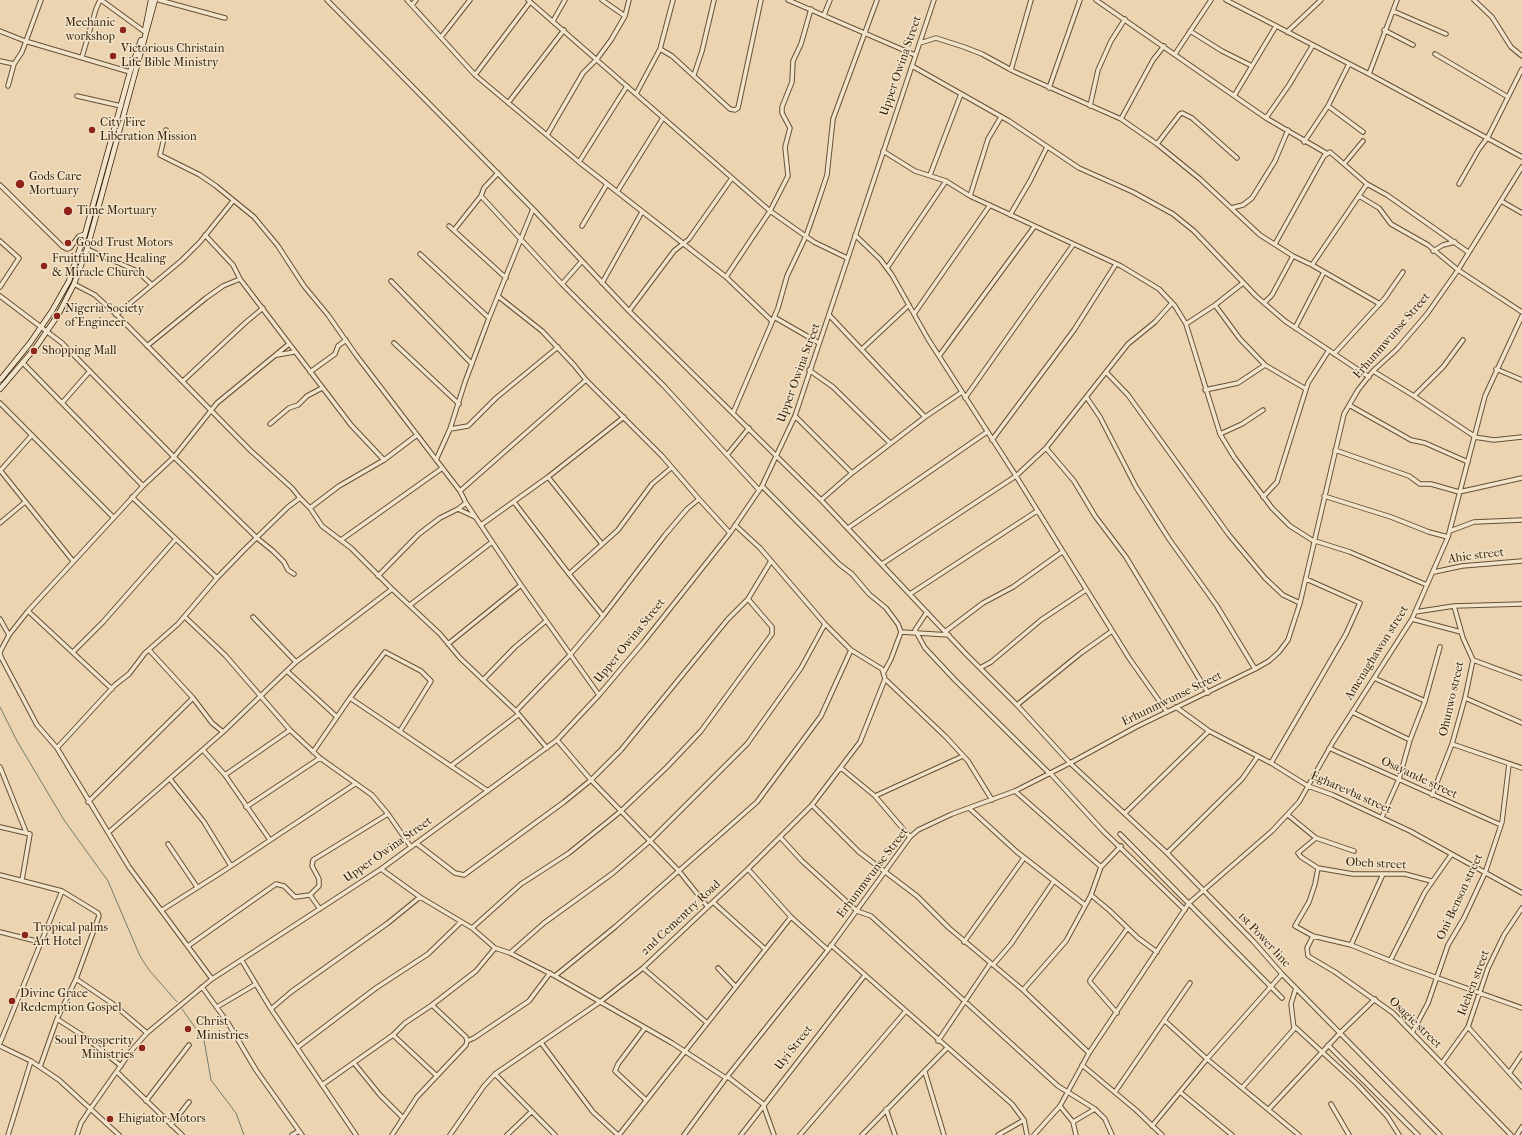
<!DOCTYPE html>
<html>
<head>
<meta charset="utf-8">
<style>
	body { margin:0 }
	canvas { display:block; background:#ebd4af }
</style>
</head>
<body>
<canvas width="1522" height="1135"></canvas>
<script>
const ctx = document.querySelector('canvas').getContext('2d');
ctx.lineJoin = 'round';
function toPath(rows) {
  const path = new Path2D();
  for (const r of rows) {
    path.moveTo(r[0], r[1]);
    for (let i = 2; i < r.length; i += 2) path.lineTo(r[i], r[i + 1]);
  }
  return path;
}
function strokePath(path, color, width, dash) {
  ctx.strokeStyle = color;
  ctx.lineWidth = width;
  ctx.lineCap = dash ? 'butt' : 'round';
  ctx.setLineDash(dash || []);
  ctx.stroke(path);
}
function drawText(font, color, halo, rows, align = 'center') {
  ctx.font = font + ' "IM FELL French Canon",serif';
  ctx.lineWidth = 3;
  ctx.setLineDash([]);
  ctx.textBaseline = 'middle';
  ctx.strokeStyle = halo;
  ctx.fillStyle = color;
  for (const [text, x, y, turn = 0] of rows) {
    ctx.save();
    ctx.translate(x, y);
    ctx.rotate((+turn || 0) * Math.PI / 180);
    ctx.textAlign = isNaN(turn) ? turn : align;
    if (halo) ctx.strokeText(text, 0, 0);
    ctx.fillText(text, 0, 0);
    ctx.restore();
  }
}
const stream = toPath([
	[0,707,17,741,64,820,108,881,140,956,149,970,177,1002],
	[182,1009,204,1040,211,1080,236,1113,244,1135]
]);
const street = toPath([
	[101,0,145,32],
	[159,0,225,18],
	[327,0,533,209,629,311,821,500,967,655,1017,705,1070,763,1167,853,1253,941,1282,974,1440,1135],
	[407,0,475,75,579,162,726,277,772,321],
	[528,0,770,211,814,242,847,258],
	[602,0,625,16],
	[788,0,915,55],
	[1096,0,1266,118,1326,153],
	[1226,0,1369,74,1522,157],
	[1474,0,1492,17,1511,47,1522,56],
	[412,5,416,0],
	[1393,11,1446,34],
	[824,15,830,0],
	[553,21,565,0],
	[1384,30,1413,45],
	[0,31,25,41,130,72],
	[1190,31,1222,51,1252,66],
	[1287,32,1321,0],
	[441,37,470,0],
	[920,43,936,38,964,47,982,54,1015,72,1121,119,1157,144,1200,179,1260,235,1293,256,1312,265,1367,184],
	[660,49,672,56,730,109,735,110,738,108,761,0],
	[1175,54,1211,0],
	[1435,54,1508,97],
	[82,57,96,9,100,0],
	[0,61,14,64],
	[912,66,1009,121,1079,168,1133,192,1173,214,1194,231,1256,296,1285,321,1369,377],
	[1011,70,1031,0],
	[1369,74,1397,0],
	[475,75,530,2],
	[694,75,702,51,714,0],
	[8,86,14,64,22,52,41,0],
	[1049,88,1080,0],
	[636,94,660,49,673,0],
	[77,96,121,106],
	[1234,96,1276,26],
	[508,103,564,30],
	[1090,106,1098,70,1111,41,1125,19],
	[1328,106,1363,132],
	[1266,118,1289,85,1313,45],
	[1121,119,1153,60,1164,46],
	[166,130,160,155,200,175,216,186,254,217,278,246,304,286,328,315,356,355,460,491,466,503,521,585,599,695],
	[547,135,583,73,597,59,611,40,625,16,629,0],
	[1304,142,1328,106,1349,64],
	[1157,144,1180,114,1182,113,1192,118,1237,158],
	[883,151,915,171,946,181,970,196,1121,266,1159,289,1175,306,1186,324,1220,434,1234,457,1272,508,1290,526,1312,540,1350,552,1427,585],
	[579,162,627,86],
	[1344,164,1363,141],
	[498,173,484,188,481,196,562,284],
	[930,175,961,94],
	[1459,184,1479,149,1488,137,1522,69],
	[0,185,63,247,67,249,70,248,79,236,85,234],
	[617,192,663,118],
	[970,196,988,139,1001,117],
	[1359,196,1379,208,1391,224,1428,245,1458,270,1522,312],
	[1501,201,1522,213],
	[1231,208,1243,205,1252,198,1275,161,1288,130],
	[1010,215,1030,181,1047,147],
	[449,226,506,278],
	[582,226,607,184],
	[454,230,481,196],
	[205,235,233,265,240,279],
	[855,235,880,259,892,275,928,339,1016,476,1129,658,1167,712],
	[0,241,19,258,0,287],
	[1275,244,1324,156,1330,152,1367,184,1387,195,1468,252],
	[87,249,137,271,151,284],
	[1433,251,1443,245,1455,242],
	[420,254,489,318],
	[582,261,562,284,664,386,759,490],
	[1312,265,1380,304],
	[887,268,946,181],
	[726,277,770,211,788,176,785,147,790,128,782,113,782,107,792,82,793,61,801,44,811,9],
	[391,281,472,364],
	[602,283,642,212],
	[74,284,95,295,120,318,250,450,292,488,300,498],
	[0,296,62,343,174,457,257,538,273,551,284,562,288,570,294,574],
	[499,297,542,331,574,365,586,380,662,456,699,499],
	[1264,303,1272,295,1293,256],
	[1215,305,1240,339,1265,365,1306,389],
	[629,311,674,251,689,239,732,178],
	[914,314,990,205],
	[116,315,182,260,200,242,233,201],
	[830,316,925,417],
	[774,317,819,343],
	[1186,324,1215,305,1243,283],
	[1295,328,1324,272],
	[394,343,459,404],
	[147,346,206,298,223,286,240,279,351,425,384,460],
	[862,349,909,305],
	[1334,354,1385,298,1403,272],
	[277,355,294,352],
	[939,356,1034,227],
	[23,363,143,486],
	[1496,369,1522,380],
	[809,370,833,387,890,443],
	[1373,371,1414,396,1474,436],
	[310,372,335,354,338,346,346,340],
	[1106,372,1128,395,1229,535,1265,578,1283,595,1300,603],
	[183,381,245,323,263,308],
	[1205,390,1238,383,1265,365],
	[1414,396,1443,367,1463,340],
	[965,398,1073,245],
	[1087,398,1100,417,1136,487,1169,539,1217,606,1255,669],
	[0,403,113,517],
	[62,403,90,371],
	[1349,405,1411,440,1425,443,1468,462],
	[733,413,778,308,787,276,806,236,817,205,827,175,833,119,877,0],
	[795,416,852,473,925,417,962,392],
	[270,424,289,408,298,405,307,396,322,388],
	[450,429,468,426,496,398,558,347],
	[1220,434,1242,424,1263,410],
	[1474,437,1494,440,1522,437],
	[992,440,1074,330,1116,264],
	[1046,448,1074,481,1095,516,1126,557,1208,693],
	[1335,450,1409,476,1420,484,1431,484,1459,492,1522,478],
	[727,455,749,428],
	[436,460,450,429,465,382,489,318,533,209],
	[0,470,73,561],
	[0,471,32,435],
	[548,477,602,544],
	[762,486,839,564,852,574,869,594,886,608,898,624,901,632,891,659,884,672],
	[460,491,586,380],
	[1324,496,1391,517,1429,532,1448,537],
	[132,497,217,578],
	[1263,497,1277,482,1308,383,1329,350],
	[821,500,852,473],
	[514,502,569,574,603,616],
	[310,508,322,526,351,548,392,589,440,634,460,658,516,711,547,748],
	[458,509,475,517],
	[0,523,25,502],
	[481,525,548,477,624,417],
	[735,525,760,548,825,624,851,650,882,669,885,679,946,737,968,761,992,800],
	[848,528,987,432],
	[1450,531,1474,522,1522,520],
	[341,540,441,469],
	[882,564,1016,476,1046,448,1128,344,1155,322,1172,303],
	[1434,572,1462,566,1522,561],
	[569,574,618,530,652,484,671,468],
	[378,576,419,534,440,518,458,509,466,503],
	[910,594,1037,511],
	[410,605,492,542],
	[28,611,112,689],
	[927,612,915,630,925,648,955,680,1049,773],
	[1415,612,1454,606,1522,604],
	[185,617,225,655,290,730,320,758,372,795,388,814,411,847],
	[253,617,296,662,392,589],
	[0,619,9,635],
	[1412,619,1461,632],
	[946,631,983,603,1013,587,1062,552],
	[901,632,949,635],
	[448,644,521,585],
	[149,650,193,698,212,723,223,732],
	[73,652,103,622,176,539],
	[1473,660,1522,678],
	[980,668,991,662,1041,620,1086,590],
	[287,671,337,717],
	[1374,678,1425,701],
	[483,680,515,647,546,621],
	[350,698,488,791],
	[1465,698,1522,723],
	[1017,705,1081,653,1112,631],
	[1176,707,1209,731,1271,763,1308,786,1333,795,1410,831,1522,893],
	[516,711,570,655,603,616,665,535,687,509,699,499,730,533],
	[1352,712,1410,740],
	[557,740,591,780,679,871,707,906],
	[1452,744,1522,768],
	[57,748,115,685,129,674,145,653,178,624,217,578,244,550,288,507,300,498,310,508,339,486,384,460,417,435],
	[1329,748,1501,825],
	[203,750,225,775,270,840],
	[313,752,350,698,385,652,421,671,431,681,400,731],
	[1271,763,1346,634,1360,603,1306,579],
	[452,765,518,715],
	[0,767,26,832],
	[841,768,875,796,910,837],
	[1050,773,1103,831,1185,910],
	[225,775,290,730],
	[170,779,204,822,231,866],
	[1015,791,1101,867,1091,895,1066,941,1023,990],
	[1432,795,1452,744,1465,698,1473,660,1463,638,1454,606],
	[875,796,963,756],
	[88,802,193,698],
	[812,805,859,852,917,896,949,928,1023,990,1089,1053],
	[246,807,320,758],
	[969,808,1017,852,1085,905],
	[1125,813,1209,731],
	[1288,815,1316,838,1354,851],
	[1382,817,1399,779,1410,740,1425,701,1440,647],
	[0,827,30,834,22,880],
	[109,832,223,732,296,662],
	[1120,834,1282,998],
	[780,837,802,861,857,911,871,916,1058,1086,1095,1109,1105,1119,1112,1135],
	[1316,838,1298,853,1301,857,1318,868],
	[416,843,455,873,464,875,564,802,591,780,621,750,728,619,748,599,771,561],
	[168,844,197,887],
	[1167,853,1242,779,1258,756],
	[1101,867,1121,846],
	[381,869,420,897,472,928,495,948,510,953,555,976,672,1043,726,1078],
	[748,869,791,917,828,950],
	[0,875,62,891,98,913,99,916,76,979,57,1019,40,1067],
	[1431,881,1405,874,1353,874,1318,868,1315,884,1309,902,1295,926,1313,936,1351,945,1404,966,1522,1008],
	[310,895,320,909],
	[1091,895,1109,910,1138,938,1157,952],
	[713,902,765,949],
	[162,910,222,872,355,784],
	[472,928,521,884,569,853,621,811,667,767,701,731,772,634,772,627,748,599],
	[0,932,40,942],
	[1313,936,1307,948,1308,956,1335,972,1393,1013,1511,1135],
	[964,942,1024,858],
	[831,945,1012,1104,1024,1120,1027,1135],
	[1351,945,1383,874],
	[188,946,276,884,284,886,295,897,310,895,319,886,319,879,312,866,313,860,388,814],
	[510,953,544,923,613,873,650,841,747,744,801,668,825,624],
	[242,961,271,1009,356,1135],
	[1390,961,1425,892,1451,855],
	[993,965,1011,944,1054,881],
	[643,968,706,1022],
	[718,968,735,986],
	[555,976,615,927,757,802,821,716,851,650],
	[76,979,113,1004,147,1033],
	[212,979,129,867,57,748,37,725,1,657,0,652,9,635,28,611,143,486,174,457,217,403,289,344],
	[202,987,228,1023,256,1070,302,1135],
	[217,1007,256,984],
	[271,1009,291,992,388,923,420,897],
	[1117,1013,1090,982,1090,980,1127,929],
	[57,1019,85,1037,121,1066],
	[1165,1021,1207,1059,1299,1135],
	[1295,1027,1357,1084,1387,1116,1399,1135],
	[1468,1027,1522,1087],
	[645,1028,618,1064,615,1071,646,1100],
	[1412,1033,1428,1003,1448,945,1464,918,1485,873,1502,822,1509,764],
	[393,1035,437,1076],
	[467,1041,466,1037,432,1005,476,971,495,948],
	[467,1041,474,1038,529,1001,550,973],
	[938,1041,990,964],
	[0,1043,62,891],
	[542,1044,593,1112,618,1135],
	[1328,1045,1418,1135],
	[0,1046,31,1061,59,1080,119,1135],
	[298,1047,376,988,428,954,461,922],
	[354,1063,380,1095,403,1118],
	[1442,1063,1468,1027,1488,968,1504,935,1522,908],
	[1082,1065,1136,1110,1162,1135],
	[117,1072,182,1135],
	[925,1072,944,1135],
	[1510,1072,1522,1054],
	[495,1074,555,1135],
	[728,1077,763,1104,774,1135],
	[322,1085,393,1035,405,1023,432,1005],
	[1242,1088,1294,1029,1291,1004,1296,988],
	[1115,1092,1190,983],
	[1180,1092,1232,1135],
	[146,1101,189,1045],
	[1331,1104,1349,1135],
	[1060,1106,1073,1122,1076,1135],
	[886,1109,895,1135],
	[1269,1109,1340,1033,1375,999],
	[1073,1122,1095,1109],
	[171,1125,189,1102],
	[1152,1126,1207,1059,1282,974],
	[8,1135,31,1061],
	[77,1135,81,1123,91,1108,131,1051,147,1033,212,979,381,869,557,740,599,695,642,644,730,533,762,486,795,416,934,0],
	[292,1135,299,1131],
	[392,1135,417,1097,466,1045,467,1041],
	[450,1135,484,1086,495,1074,600,1002,643,968,748,869,812,805,860,742,885,679],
	[507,1135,531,1112],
	[619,1135,791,917],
	[684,1135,726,1078,828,950,910,837,918,830,952,814,1015,791,1070,763,1136,727,1255,669,1269,661,1279,652,1288,640,1300,603,1344,414,1358,390,1373,371,1397,349,1427,314,1458,270,1522,167],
	[741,1135,865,975],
	[800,1135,905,1012],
	[862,1135,947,1048],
	[998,1135,1024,1120],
	[1034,1135,1060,1106,1089,1053,1189,903,1272,831,1299,802,1333,742,1412,619,1448,537,1485,396,1522,316],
	[1517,1135,1522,1127]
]);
const secondary = toPath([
	[145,30,151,0],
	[0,380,30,343,52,311,69,281,85,234,130,72,141,40],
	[0,389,36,347,58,315,74,284,87,249,155,0]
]);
const markers = [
	[123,30,4,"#8f2418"],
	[113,56,4,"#8f2418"],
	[92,130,4,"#8f2418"],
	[20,184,5,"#8f2418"],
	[68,211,5,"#8f2418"],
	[68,243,4,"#8f2418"],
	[44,266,4,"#8f2418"],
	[57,316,4,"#8f2418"],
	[34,351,4,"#8f2418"],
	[25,935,4,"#8f2418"],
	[12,1001,4,"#8f2418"],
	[188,1029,4,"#8f2418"],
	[142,1048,4,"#8f2418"],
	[110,1119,4,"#8f2418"]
];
const poiNames = [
	["Mechanic",115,23,"right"],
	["workshop",115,37,"right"],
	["Victorious Christain",121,49],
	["Life Bible Ministry",121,63],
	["City Fire",100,123],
	["Liberation Mission",100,137],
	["Gods Care",29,177],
	["Mortuary",29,191],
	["Time Mortuary",77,211],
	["Good Trust Motors",76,243],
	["Fruitfull Vine Healing",52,259],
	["& Miracle Church",52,273],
	["Nigeria Society",65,309],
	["of Engineer",65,323],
	["Shopping Mall",42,351],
	["Tropical palms",33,928],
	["Art Hotel",33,942],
	["Divine Grace",20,994],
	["Redemption Gospel",20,1008],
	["Christ",196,1022],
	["Ministries",196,1036],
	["Soul Prosperity",134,1041,"right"],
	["Ministries",134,1055,"right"],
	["Ehigiator Motors",118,1119]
];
const streetNames = [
	["Upper Owina Street",901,66,-71],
	["Erhunmwunse Street",1392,336,-49],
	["Upper Owina Street",799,373,-70],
	["Ahie street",1476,556,-7],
	["Upper Owina Street",630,641,-51],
	["Amenaghawon street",1377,653,-58],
	["Erhunmwunse Street",1172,699,-26],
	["Ohunwo street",1452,699,-77],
	["Osayande street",1419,778,25],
	["Egharevba street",1351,793,24],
	["Upper Owina Street",388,850,-35],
	["Obeh street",1376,864,3],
	["Erhunmwunse Street",873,873,-53],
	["Oni-Benson street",1460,897,-65],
	["2nd Cementry Road",681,918,-43],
	["1st Power line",1264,940,47],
	["Idehen street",1474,983,-69],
	["Osagie street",1415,1023,44],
	["Uyi Street",794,1048,-52]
];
strokePath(stream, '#737c6f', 1);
strokePath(street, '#665036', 5.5);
strokePath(secondary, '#39240e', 6);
strokePath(street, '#f2e3cb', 3.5);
strokePath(secondary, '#f2e3cb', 4.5);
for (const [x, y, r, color] of markers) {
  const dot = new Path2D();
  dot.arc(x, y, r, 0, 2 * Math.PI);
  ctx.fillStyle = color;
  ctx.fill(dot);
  strokePath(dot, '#f2e3cb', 1.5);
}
drawText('12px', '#39240e', '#f2e3cb', poiNames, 'left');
drawText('12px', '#39240e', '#f2e3cb', streetNames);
</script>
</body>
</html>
